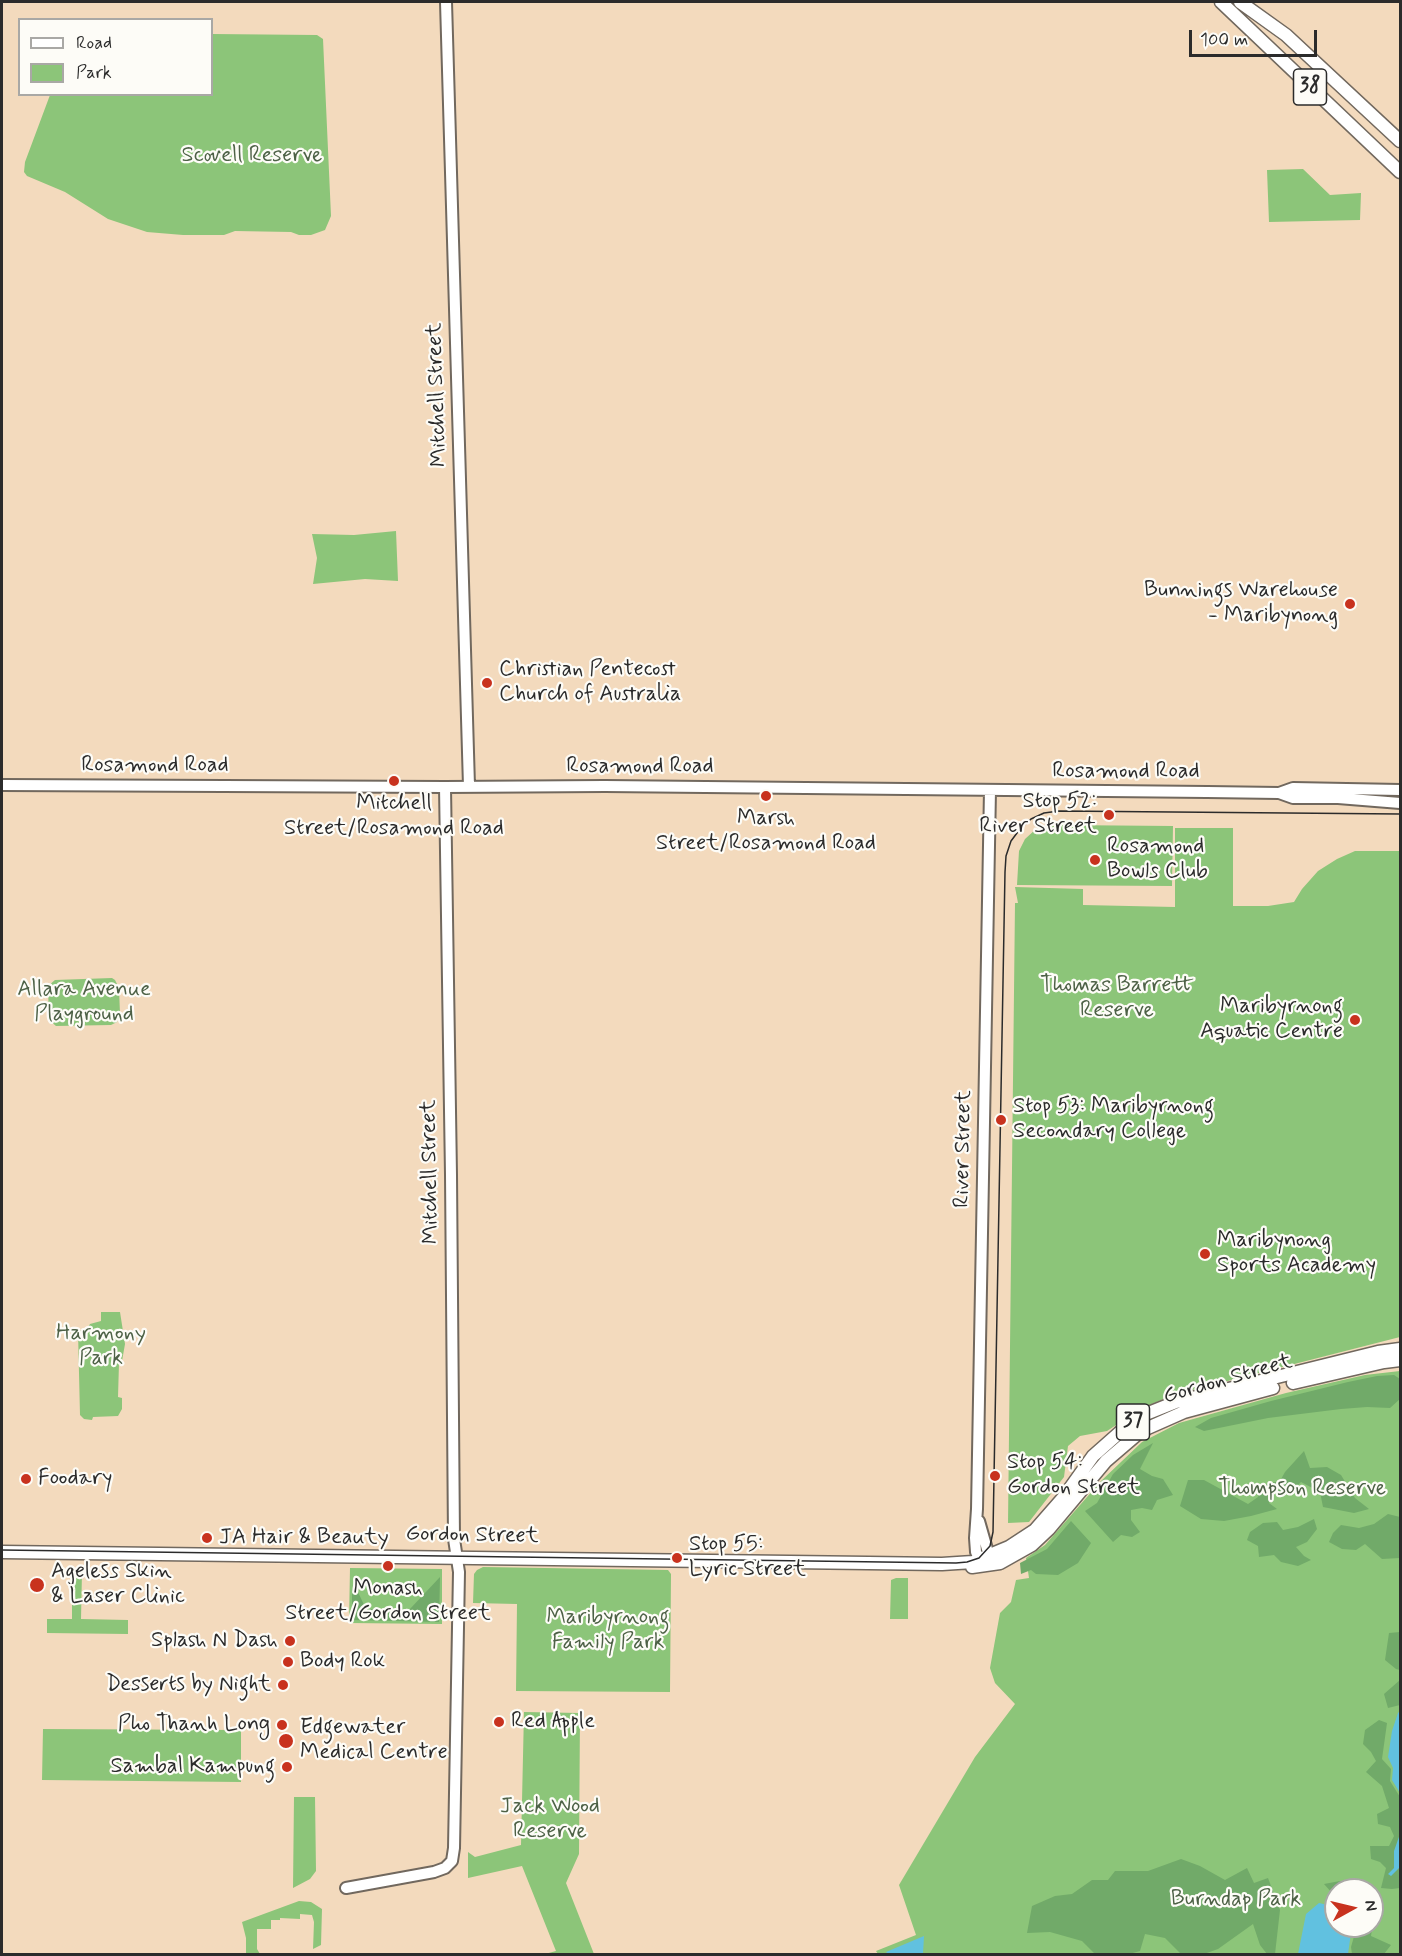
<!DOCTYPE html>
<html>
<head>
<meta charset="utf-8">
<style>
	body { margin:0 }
	#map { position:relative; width:1402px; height:1956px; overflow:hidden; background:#f3dabd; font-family:Mynerve,sans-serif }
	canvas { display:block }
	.frame { position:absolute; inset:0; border:3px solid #2b2b2b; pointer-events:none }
	.legend { position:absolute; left:18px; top:18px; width:195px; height:78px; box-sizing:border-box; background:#fdfcf7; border:2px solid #a9a8a5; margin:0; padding:8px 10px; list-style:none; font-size:18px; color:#2b2b2b }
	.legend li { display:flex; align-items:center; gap:12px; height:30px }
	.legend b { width:30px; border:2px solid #a9a8a5 }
	.north { position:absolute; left:1324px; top:1878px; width:60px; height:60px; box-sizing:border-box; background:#fdfcf7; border:2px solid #a9a8a5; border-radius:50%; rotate:82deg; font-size:16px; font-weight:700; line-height:24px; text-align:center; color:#2b2b2b }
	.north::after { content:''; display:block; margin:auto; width:21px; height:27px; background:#c8321e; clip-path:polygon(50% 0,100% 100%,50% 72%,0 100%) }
	.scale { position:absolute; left:1189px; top:30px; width:128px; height:27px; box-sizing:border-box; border:3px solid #2b2b2b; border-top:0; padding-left:8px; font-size:18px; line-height:21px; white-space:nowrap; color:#2b2b2b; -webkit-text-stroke:4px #fdfcf7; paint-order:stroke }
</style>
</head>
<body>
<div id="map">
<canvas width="1402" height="1956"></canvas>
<div class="frame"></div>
<ul class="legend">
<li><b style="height:8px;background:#fff"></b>Road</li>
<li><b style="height:16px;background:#8cc579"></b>Park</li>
</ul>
<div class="north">N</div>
<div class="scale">100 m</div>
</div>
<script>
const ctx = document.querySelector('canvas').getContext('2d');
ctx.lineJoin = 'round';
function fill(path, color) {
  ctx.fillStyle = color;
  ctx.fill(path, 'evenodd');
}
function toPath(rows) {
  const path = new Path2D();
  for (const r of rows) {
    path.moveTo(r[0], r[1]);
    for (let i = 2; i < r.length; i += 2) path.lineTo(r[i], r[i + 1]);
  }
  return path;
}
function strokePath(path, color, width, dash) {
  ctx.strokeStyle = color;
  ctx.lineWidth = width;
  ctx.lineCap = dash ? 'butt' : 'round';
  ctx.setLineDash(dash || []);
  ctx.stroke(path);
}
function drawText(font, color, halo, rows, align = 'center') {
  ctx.font = font + ' Mynerve,sans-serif';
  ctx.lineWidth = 4.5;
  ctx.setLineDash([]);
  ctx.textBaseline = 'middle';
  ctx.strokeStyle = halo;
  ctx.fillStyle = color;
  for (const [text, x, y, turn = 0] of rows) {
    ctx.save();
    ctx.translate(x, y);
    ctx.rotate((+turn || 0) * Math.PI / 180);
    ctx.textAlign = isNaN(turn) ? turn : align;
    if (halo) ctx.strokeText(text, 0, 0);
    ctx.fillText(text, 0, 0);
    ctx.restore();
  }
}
const green = toPath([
	[212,34,317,35,323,39,331,216,325,230,311,235,299,235,291,232,235,231,224,235,183,235,147,232,108,219,65,192,27,176,24,172,25,162,50,95,212,94],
	[1303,169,1330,195,1361,193,1360,220,1269,222,1267,170],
	[396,531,398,581,365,579,313,584,317,558,312,534,354,535],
	[1060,825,1173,826,1172,886,1017,885,1019,851,1025,839,1036,829],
	[1175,828,1233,828,1233,906,1268,906,1294,902,1302,889,1318,871,1337,859,1355,851,1400,851,1400,1337,1173,1395,1142,1408,1107,1431,1080,1436,1068,1446,1064,1477,1029,1522,1008,1523,1015,903,1018,903,1015,887,1083,889,1083,905,1175,907],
	[112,978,115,980,119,988,120,1014,117,1022,111,1025,56,1026,49,1020,48,986,55,980],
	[101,1312,120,1312,125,1344,122,1361,119,1363,118,1397,122,1398,122,1409,118,1416,93,1417,92,1420,84,1419,80,1415,78,1331,87,1329,90,1324,101,1321],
	[1400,1371,1400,1954,878,1954,876,1951,916,1935,899,1885,975,1757,1015,1704,995,1683,990,1668,1000,1613,1011,1602,1016,1580,1029,1578,1026,1558,1045,1545,1101,1481,1142,1442,1179,1423,1286,1393,1365,1375],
	[1336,1890,1372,1890,1372,1926,1336,1926],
	[483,1567,668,1570,671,1574,670,1692,516,1691,517,1604,473,1603,474,1574,477,1570],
	[350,1568,442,1569,442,1624,349,1623],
	[72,1572,82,1572,81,1619,128,1620,128,1634,47,1633,47,1619,72,1619],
	[896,1578,908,1578,908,1619,890,1619,891,1580],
	[524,1712,580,1713,579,1854,566,1883,594,1954,545,1954,556,1951,522,1866,468,1878,468,1852,475,1857,521,1845],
	[43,1729,241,1730,241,1782,42,1780],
	[294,1797,315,1797,316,1871,310,1879,293,1888],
	[299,1901,311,1902,322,1909,321,1945,313,1949,314,1922,312,1915,300,1914,300,1919,280,1918,280,1920,271,1920,271,1929,257,1929,257,1949,260,1954,246,1954,246,1938,242,1922]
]);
const forest = toPath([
	[1394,1375,1400,1379,1400,1399,1390,1408,1367,1407,1341,1409,1268,1418,1204,1431,1195,1427,1211,1418,1271,1401,1348,1382,1377,1376],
	[1153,1443,1140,1469,1152,1476,1163,1479,1173,1495,1157,1500,1152,1510,1142,1508,1131,1510,1131,1520,1140,1532,1132,1537,1121,1535,1113,1542,1085,1511,1097,1503,1113,1474,1133,1455],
	[1304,1451,1310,1468,1327,1467,1341,1475,1355,1498,1369,1509,1354,1513,1323,1507,1320,1492,1301,1482,1289,1494,1273,1494,1269,1503,1277,1509,1251,1516,1224,1521,1201,1519,1180,1506,1188,1480,1204,1480,1248,1504,1258,1497,1262,1485,1280,1481,1285,1472],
	[1388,1514,1400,1517,1400,1558,1382,1559,1365,1544,1356,1550,1342,1549,1329,1542,1333,1533,1341,1525,1359,1528,1374,1524],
	[1314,1519,1317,1529,1307,1542,1296,1547,1304,1556,1311,1560,1298,1566,1281,1562,1274,1555,1259,1557,1258,1546,1247,1540,1250,1532,1263,1523,1277,1522,1283,1530,1298,1527],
	[1071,1521,1091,1543,1078,1563,1058,1575,1036,1574,1031,1570,1021,1574,1020,1563,1047,1549],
	[440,1577,439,1622,352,1620,352,1589,356,1588,366,1609,409,1610],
	[1400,1632,1400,1670,1396,1669,1385,1660,1389,1633],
	[1400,1680,1400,1705,1388,1708,1384,1694],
	[1379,1720,1387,1723,1382,1759,1391,1769,1390,1781,1400,1797,1400,1888,1392,1889,1381,1888,1386,1868,1380,1862,1371,1859,1370,1846,1389,1846,1394,1836,1390,1827,1378,1824,1377,1814,1389,1808,1382,1786,1366,1772,1376,1761,1371,1752,1363,1744,1365,1730],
	[1181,1859,1200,1866,1225,1880,1247,1868,1254,1883,1268,1878,1280,1910,1275,1954,1267,1954,1260,1945,1253,1924,1218,1949,1204,1954,1181,1954,1165,1938,1145,1934,1140,1951,1129,1954,1095,1954,1082,1941,1050,1932,1027,1933,1032,1906,1055,1896,1072,1894,1092,1880,1108,1880,1115,1871,1148,1871],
	[1340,1881,1345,1886,1357,1884,1372,1890,1336,1890,1336,1906,1331,1901,1332,1893,1324,1884],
	[1372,1893,1373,1903,1373,1922,1371,1936,1391,1945,1384,1954,1352,1954,1351,1947,1357,1926,1372,1926]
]);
const water = toPath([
	[1400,1711,1400,1793,1392,1780,1393,1768,1388,1757,1392,1731,1398,1713],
	[1400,1834,1400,1867,1391,1876,1388,1874,1394,1868,1394,1851],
	[1319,1903,1332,1906,1336,1910,1336,1926,1352,1926,1348,1954,1298,1954,1306,1914],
	[924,1936,923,1954,888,1954,886,1952]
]);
const minor = toPath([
	[446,2,469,786],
	[2,785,445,787,605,786,1207,792,1279,793,1293,798,1338,798,1400,803],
	[1279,793,1293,788,1400,790],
	[979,1521,989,1556],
	[980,1560,976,1552,975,1538,977,1509,990,790],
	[346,1888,434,1872,445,1868,452,1861,454,1848,459,1572,454,1539,451,1175,445,787]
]);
const major = toPath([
	[1221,2,1400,172],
	[1240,2,1286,35,1400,141],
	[1293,1383,1384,1362,1400,1360],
	[2,1552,868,1563,942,1564,973,1562,1009,1547,1035,1530,1063,1498,1093,1456,1119,1433,1146,1414,1176,1402,1378,1352,1400,1349],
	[972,1567,1000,1563,1032,1545,1049,1529,1106,1461,1141,1431,1184,1412,1273,1388]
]);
const tram = toPath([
	[2,1550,956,1563,967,1562,979,1558,990,1546,993,1532,1005,872,1006,856,1011,841,1020,829,1031,819,1044,813,1059,811,1400,814]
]);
const markers = [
	[1350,604,6,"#c8321e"],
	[487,683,6,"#c8321e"],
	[394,781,6,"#c8321e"],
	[766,796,6,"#c8321e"],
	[1109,815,6,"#c8321e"],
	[1095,860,6,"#c8321e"],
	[1355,1020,6,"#c8321e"],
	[1001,1120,6,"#c8321e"],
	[1205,1254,6,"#c8321e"],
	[995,1476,6,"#c8321e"],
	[26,1479,6,"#c8321e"],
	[207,1538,6,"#c8321e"],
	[677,1558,6,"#c8321e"],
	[388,1566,6,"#c8321e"],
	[37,1585,8,"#c8321e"],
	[290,1641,6,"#c8321e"],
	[288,1662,6,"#c8321e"],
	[283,1685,6,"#c8321e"],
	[499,1722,6,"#c8321e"],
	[282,1725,6,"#c8321e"],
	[286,1741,8,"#c8321e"],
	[287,1767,6,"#c8321e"]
];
const shields = [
	[1310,87,33],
	[1133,1422,33]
];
const shieldNames = [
	["38",1310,87],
	["37",1133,1422]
];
const parkNames = [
	["Scovell Reserve",252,156],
	["Thomas Barrett",1117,986],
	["Reserve",1117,1011],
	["Allara Avenue",84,990],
	["Playground",84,1015],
	["Harmony",101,1334],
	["Park",101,1359],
	["Thompson Reserve",1302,1489],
	["Maribyrnong",608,1618],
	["Family Park",608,1643],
	["Jack Wood",550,1807],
	["Reserve",550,1832],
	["Burndap Park",1236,1900]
];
const streetNames = [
	["Mitchell Street",438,395,-92],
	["Rosamond Road",155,766],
	["Rosamond Road",640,767],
	["Rosamond Road",1126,772],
	["River Street",964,1149,-89],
	["Mitchell Street",431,1172,-91],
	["Gordon Street",1228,1380,-16],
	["Gordon Street",472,1536,1]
];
const poiNames = [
	["Bunnings Warehouse",1338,591,"right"],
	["- Maribynong",1338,616,"right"],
	["Christian Pentecost",499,670],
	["Church of Australia",499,695],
	["Stop 52:",1097,802,"right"],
	["River Street",1097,827,"right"],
	["Mitchell",394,804,"center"],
	["Street/Rosamond Road",394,829,"center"],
	["Marsh",766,819,"center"],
	["Street/Rosamond Road",766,844,"center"],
	["Rosamond",1107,847],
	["Bowls Club",1107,872],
	["Maribyrnong",1343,1007,"right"],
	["Aquatic Centre",1343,1032,"right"],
	["Stop 53: Maribyrnong",1013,1107],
	["Secondary College",1013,1132],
	["Maribynong",1217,1241],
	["Sports Academy",1217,1266],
	["Stop 54:",1007,1463],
	["Gordon Street",1007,1488],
	["Foodary",38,1479],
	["JA Hair & Beauty",219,1538],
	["Stop 55:",689,1545],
	["Lyric Street",689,1570],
	["Ageless Skin",51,1572],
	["& Laser Clinic",51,1597],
	["Monash",388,1589,"center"],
	["Street/Gordon Street",388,1614,"center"],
	["Splash N Dash",278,1641,"right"],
	["Body Rok",300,1662],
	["Desserts by Night",271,1685,"right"],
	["Red Apple",511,1722],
	["Pho Thanh Long",270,1725,"right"],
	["Edgewater",300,1728],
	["Medical Centre",300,1753],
	["Sambal Kampung",275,1767,"right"]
];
fill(green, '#8cc579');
fill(forest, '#71aa69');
fill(water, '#61c1e0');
strokePath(minor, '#71685e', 14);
strokePath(major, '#71685e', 15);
strokePath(minor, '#fff', 10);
strokePath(major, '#fff', 12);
strokePath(tram, '#2b2b2b', 1.5);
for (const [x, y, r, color] of markers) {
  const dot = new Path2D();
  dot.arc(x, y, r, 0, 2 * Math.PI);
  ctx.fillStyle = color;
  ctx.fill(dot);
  strokePath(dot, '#fdfcf7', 2);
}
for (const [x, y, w] of shields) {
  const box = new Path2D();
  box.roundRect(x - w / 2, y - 18, w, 36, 4.5);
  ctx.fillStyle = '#fdfcf7';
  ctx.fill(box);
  strokePath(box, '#2b2b2b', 1.5);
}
drawText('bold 21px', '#2b2b2b', null, shieldNames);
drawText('22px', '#4d6146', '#fdfcf7', parkNames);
drawText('22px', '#2b2b2b', '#fdfcf7', streetNames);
drawText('22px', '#2b2b2b', '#fdfcf7', poiNames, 'left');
</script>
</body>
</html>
